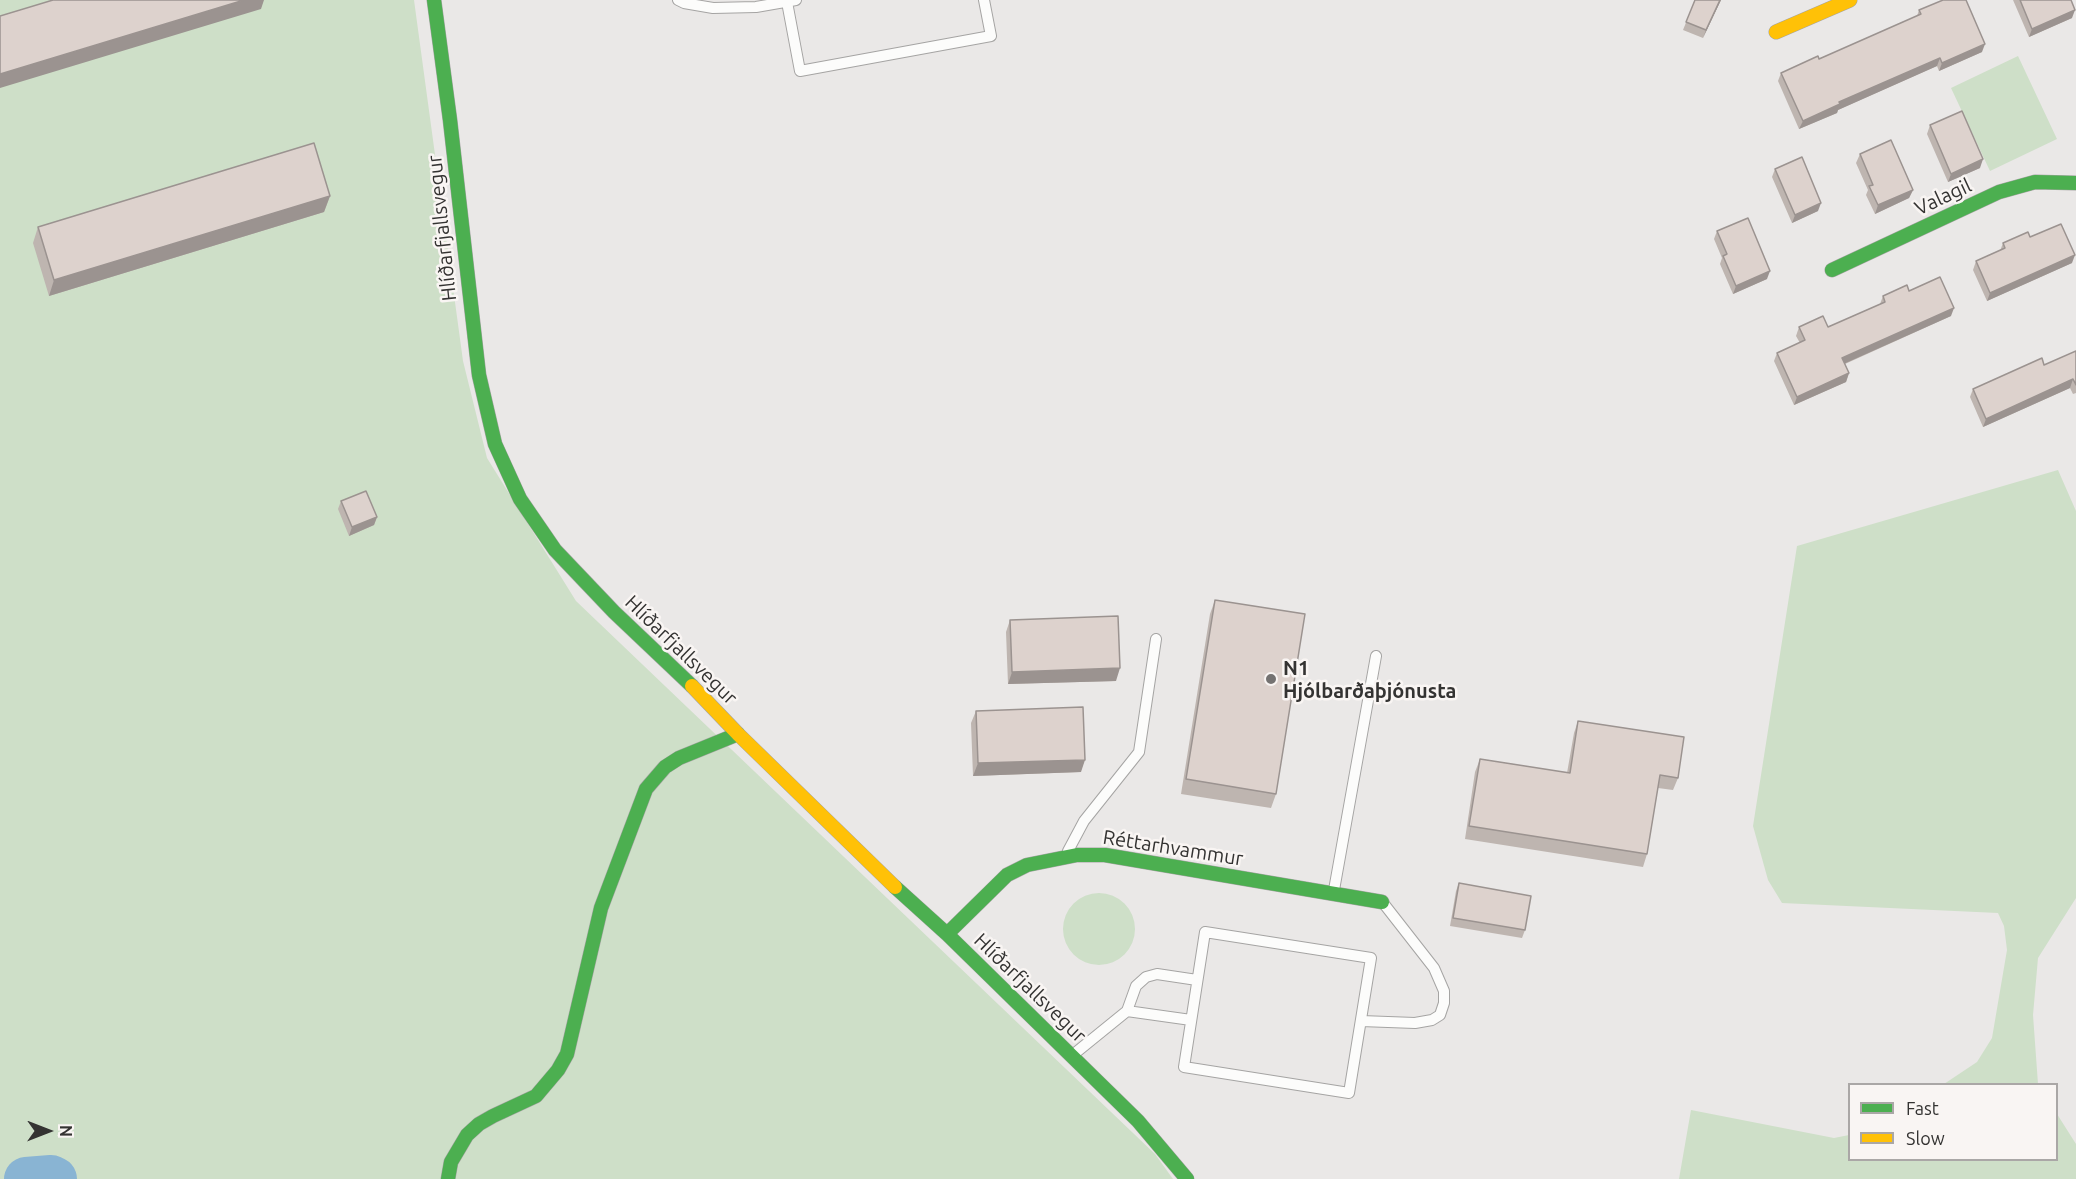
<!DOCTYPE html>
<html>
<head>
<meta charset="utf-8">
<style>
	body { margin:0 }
	#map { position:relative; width:2076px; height:1179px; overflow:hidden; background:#eae8e7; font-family:Ubuntu,sans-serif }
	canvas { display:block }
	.legend { position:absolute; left:1848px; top:1083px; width:210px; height:78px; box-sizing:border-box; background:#f9f5f3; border:2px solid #aaa7a6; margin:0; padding:8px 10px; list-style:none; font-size:18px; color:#343332 }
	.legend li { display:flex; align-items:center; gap:12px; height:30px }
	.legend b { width:30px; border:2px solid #aaa7a6 }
	.north { position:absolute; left:18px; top:1101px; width:60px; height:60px; -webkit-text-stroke:4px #f9f5f3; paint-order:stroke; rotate:90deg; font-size:16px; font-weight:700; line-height:24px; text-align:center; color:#343332 }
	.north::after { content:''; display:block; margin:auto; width:21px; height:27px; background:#343332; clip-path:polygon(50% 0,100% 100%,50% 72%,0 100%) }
</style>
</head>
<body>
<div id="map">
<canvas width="2076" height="1179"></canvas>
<ul class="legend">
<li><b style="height:8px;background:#4caf50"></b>Fast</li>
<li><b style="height:8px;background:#ffc107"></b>Slow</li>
</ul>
<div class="north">N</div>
</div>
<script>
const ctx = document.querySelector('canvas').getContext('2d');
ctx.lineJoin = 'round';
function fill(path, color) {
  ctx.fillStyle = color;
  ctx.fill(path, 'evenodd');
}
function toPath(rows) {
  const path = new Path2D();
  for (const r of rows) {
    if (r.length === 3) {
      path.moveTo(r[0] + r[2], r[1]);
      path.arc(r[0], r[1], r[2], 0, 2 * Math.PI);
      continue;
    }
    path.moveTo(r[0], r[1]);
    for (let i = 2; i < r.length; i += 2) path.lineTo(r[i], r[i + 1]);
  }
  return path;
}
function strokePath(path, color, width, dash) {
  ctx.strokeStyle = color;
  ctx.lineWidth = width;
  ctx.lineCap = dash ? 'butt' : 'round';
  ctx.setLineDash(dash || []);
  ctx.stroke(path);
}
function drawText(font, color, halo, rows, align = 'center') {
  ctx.font = font + ' Ubuntu,sans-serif';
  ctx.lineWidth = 5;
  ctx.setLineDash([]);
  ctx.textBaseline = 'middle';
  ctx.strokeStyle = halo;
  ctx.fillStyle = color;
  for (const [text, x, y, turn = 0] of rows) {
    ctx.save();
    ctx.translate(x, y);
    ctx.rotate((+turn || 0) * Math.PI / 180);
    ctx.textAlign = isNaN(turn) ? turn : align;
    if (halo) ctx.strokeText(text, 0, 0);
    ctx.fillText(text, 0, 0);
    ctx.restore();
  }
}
const green = toPath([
	[0,0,414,0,463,361,487,458,576,601,1155,1154,1173,1179,0,1179],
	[2018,56,2057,139,1990,171,1951,88],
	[2058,470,2076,511,2076,898,2038,958,2033,1015,2038,1084,1944,1084,1977,1062,1992,1038,2007,950,2004,926,1998,913,1782,903,1768,880,1753,826,1797,546],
	[1099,929,36],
	[1691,1110,1834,1138,1849,1135,1850,1160,2056,1160,2057,1114,2076,1144,2076,1179,1679,1179]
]);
const river = toPath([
	[26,1179,51,1177,55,1179]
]);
const lane = toPath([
	[678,0,684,3,713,8,756,7,796,0],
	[787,2,800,71,991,36,984,0],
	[1068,851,1084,821,1139,752,1156,639],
	[1334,890,1376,656],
	[1205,932,1371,958,1349,1093,1184,1067,1205,932],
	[1127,1011,1191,1020],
	[1361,1021,1415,1023,1432,1020,1440,1015,1444,1003,1444,991,1434,968,1384,904],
	[1074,1054,1127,1011,1136,986,1146,977,1157,974,1197,980]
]);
const fast = toPath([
	[434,0,450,120,479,375,495,444,520,499,555,550,614,612,692,686],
	[1832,270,1999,192,2035,182,2076,183],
	[895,887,947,934,1138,1121,1187,1179],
	[947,934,1007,875,1027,865,1077,855,1105,855,1382,902],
	[448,1179,451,1162,467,1135,479,1124,493,1116,536,1096,558,1070,567,1054,601,908,646,789,665,767,679,758,738,734]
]);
const slow = toPath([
	[1776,32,1850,0],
	[692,686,738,734,895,887]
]);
const wall = toPath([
	[1695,0,1721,0,1703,38,1683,30],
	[2013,0,2071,0,2072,18,2029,37],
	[1919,10,1982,52,1939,71,1937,66,1838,110,1837,113,1799,129,1778,81,1781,73,1819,59,1917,16],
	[1930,125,1980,168,1948,182,1927,134],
	[1860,154,1913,190,1909,198,1875,214,1866,195,1868,190,1856,163],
	[1775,169,1818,211,1792,223,1772,177],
	[330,196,324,212,49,296,33,243,38,227],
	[1717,231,1767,279,1733,294,1720,264,1722,258,1714,239],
	[2030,237,2072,263,1987,301,1973,270,1976,261,2000,251,2003,243],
	[1909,291,1951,316,1845,364,1849,373,1846,382,1794,405,1774,361,1777,353,1800,343,1796,336,1799,327,1828,327,1880,304,1883,296],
	[2076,351,2076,393,2073,394,2070,388,1983,427,1970,397,1973,389,2044,365],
	[341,501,377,517,374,525,349,536,338,509],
	[1215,600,1276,794,1271,808,1181,794,1210,614],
	[1010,620,1116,681,1008,684,1006,632],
	[976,711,1081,772,973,776,971,723],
	[1578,721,1678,778,1673,790,1658,788,1647,854,1643,867,1465,839,1475,772,1480,759,1567,773,1574,733],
	[1459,883,1525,930,1522,938,1450,926,1456,891]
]);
const shadedWall = toPath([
	[244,0,264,0,261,9,0,88,0,74],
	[1720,0,1721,0,1703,38,1706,30],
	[2075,10,2072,18,2029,37,2032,29],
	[1985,44,1982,52,1939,71,1942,63],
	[1940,58,1937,66,1838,110,1837,113,1799,129,1803,121,1839,102],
	[1983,159,1980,168,1948,182,1951,174],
	[1913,190,1909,198,1875,214,1878,205],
	[330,196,324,212,49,296,54,280],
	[1821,203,1818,211,1792,223,1795,215],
	[2075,255,2072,263,1987,301,1990,293],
	[1770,271,1767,279,1733,294,1736,286],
	[1954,308,1951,316,1839,366,1842,358],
	[1849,373,1846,382,1794,405,1797,397],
	[2073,379,2070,388,1983,427,1986,419],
	[377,517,374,525,349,536,352,527],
	[1120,668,1116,681,1008,684,1012,672],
	[1085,760,1081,772,973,776,978,763]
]);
const building = toPath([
	[53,0,244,0,0,74,0,16,53,0],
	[1695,0,1720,0,1706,30,1686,22,1695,0],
	[1943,0,1966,0,1985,44,1942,63,1940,58,1839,102,1840,104,1803,121,1781,73,1818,56,1819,59,1921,14,1919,10,1943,0],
	[2020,0,2071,0,2075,10,2032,29,2020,0],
	[1962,111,1983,159,1951,174,1930,125,1962,111],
	[1891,140,1913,190,1878,205,1869,186,1873,185,1860,154,1891,140],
	[314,143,330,196,54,280,38,227,314,143],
	[1802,157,1821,203,1795,215,1775,169,1802,157],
	[1748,218,1770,271,1736,286,1723,256,1727,254,1717,231,1748,218],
	[2061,224,2075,255,1990,293,1976,261,2005,248,2003,243,2028,232,2030,237,2061,224],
	[1940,277,1954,308,1842,358,1849,373,1797,397,1777,353,1805,340,1799,327,1823,316,1828,327,1885,302,1883,296,1907,285,1909,291,1940,277],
	[2076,351,2076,385,2073,379,1986,419,1973,389,2042,358,2044,365,2076,351],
	[366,491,377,517,352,527,341,501,366,491],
	[1215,600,1305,614,1276,794,1186,779,1215,600],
	[1118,616,1120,668,1012,672,1010,620,1118,616],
	[1083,707,1085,760,978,763,976,711,1083,707],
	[1578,721,1684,737,1678,778,1660,775,1647,854,1469,826,1480,759,1570,773,1578,721],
	[1459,883,1531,896,1525,930,1453,918,1459,883]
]);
const markers = [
	[1271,679,6,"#747271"]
];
const streetNames = [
	["Valagil",1943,197,-25],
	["Hlíðarfjallsvegur",442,228,-96],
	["Hlíðarfjallsvegur",681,650,44],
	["Réttarhvammur",1173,848,9],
	["Hlíðarfjallsvegur",1030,988,44]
];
const poiNames = [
	["N1",1283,668],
	["Hjólbarðaþjónusta",1283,691]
];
fill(green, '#cedfc8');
strokePath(river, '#89b4d3', 44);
strokePath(lane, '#a5a4a3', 12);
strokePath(fast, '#a5a4a3', 15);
strokePath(slow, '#a5a4a3', 15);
strokePath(lane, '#fcfcfb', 10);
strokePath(fast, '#4caf50', 14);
strokePath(slow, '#ffc107', 14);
fill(wall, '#beb5b0');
fill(shadedWall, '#9b9390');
fill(building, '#ddd2cd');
strokePath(building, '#9b9390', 1.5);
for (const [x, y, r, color] of markers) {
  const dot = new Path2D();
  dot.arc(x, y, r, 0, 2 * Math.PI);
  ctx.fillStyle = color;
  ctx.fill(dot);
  strokePath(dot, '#f9f5f3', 2);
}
drawText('20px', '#343332', '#f9f5f3', streetNames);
drawText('bold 20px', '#343332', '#f9f5f3', poiNames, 'left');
</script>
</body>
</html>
